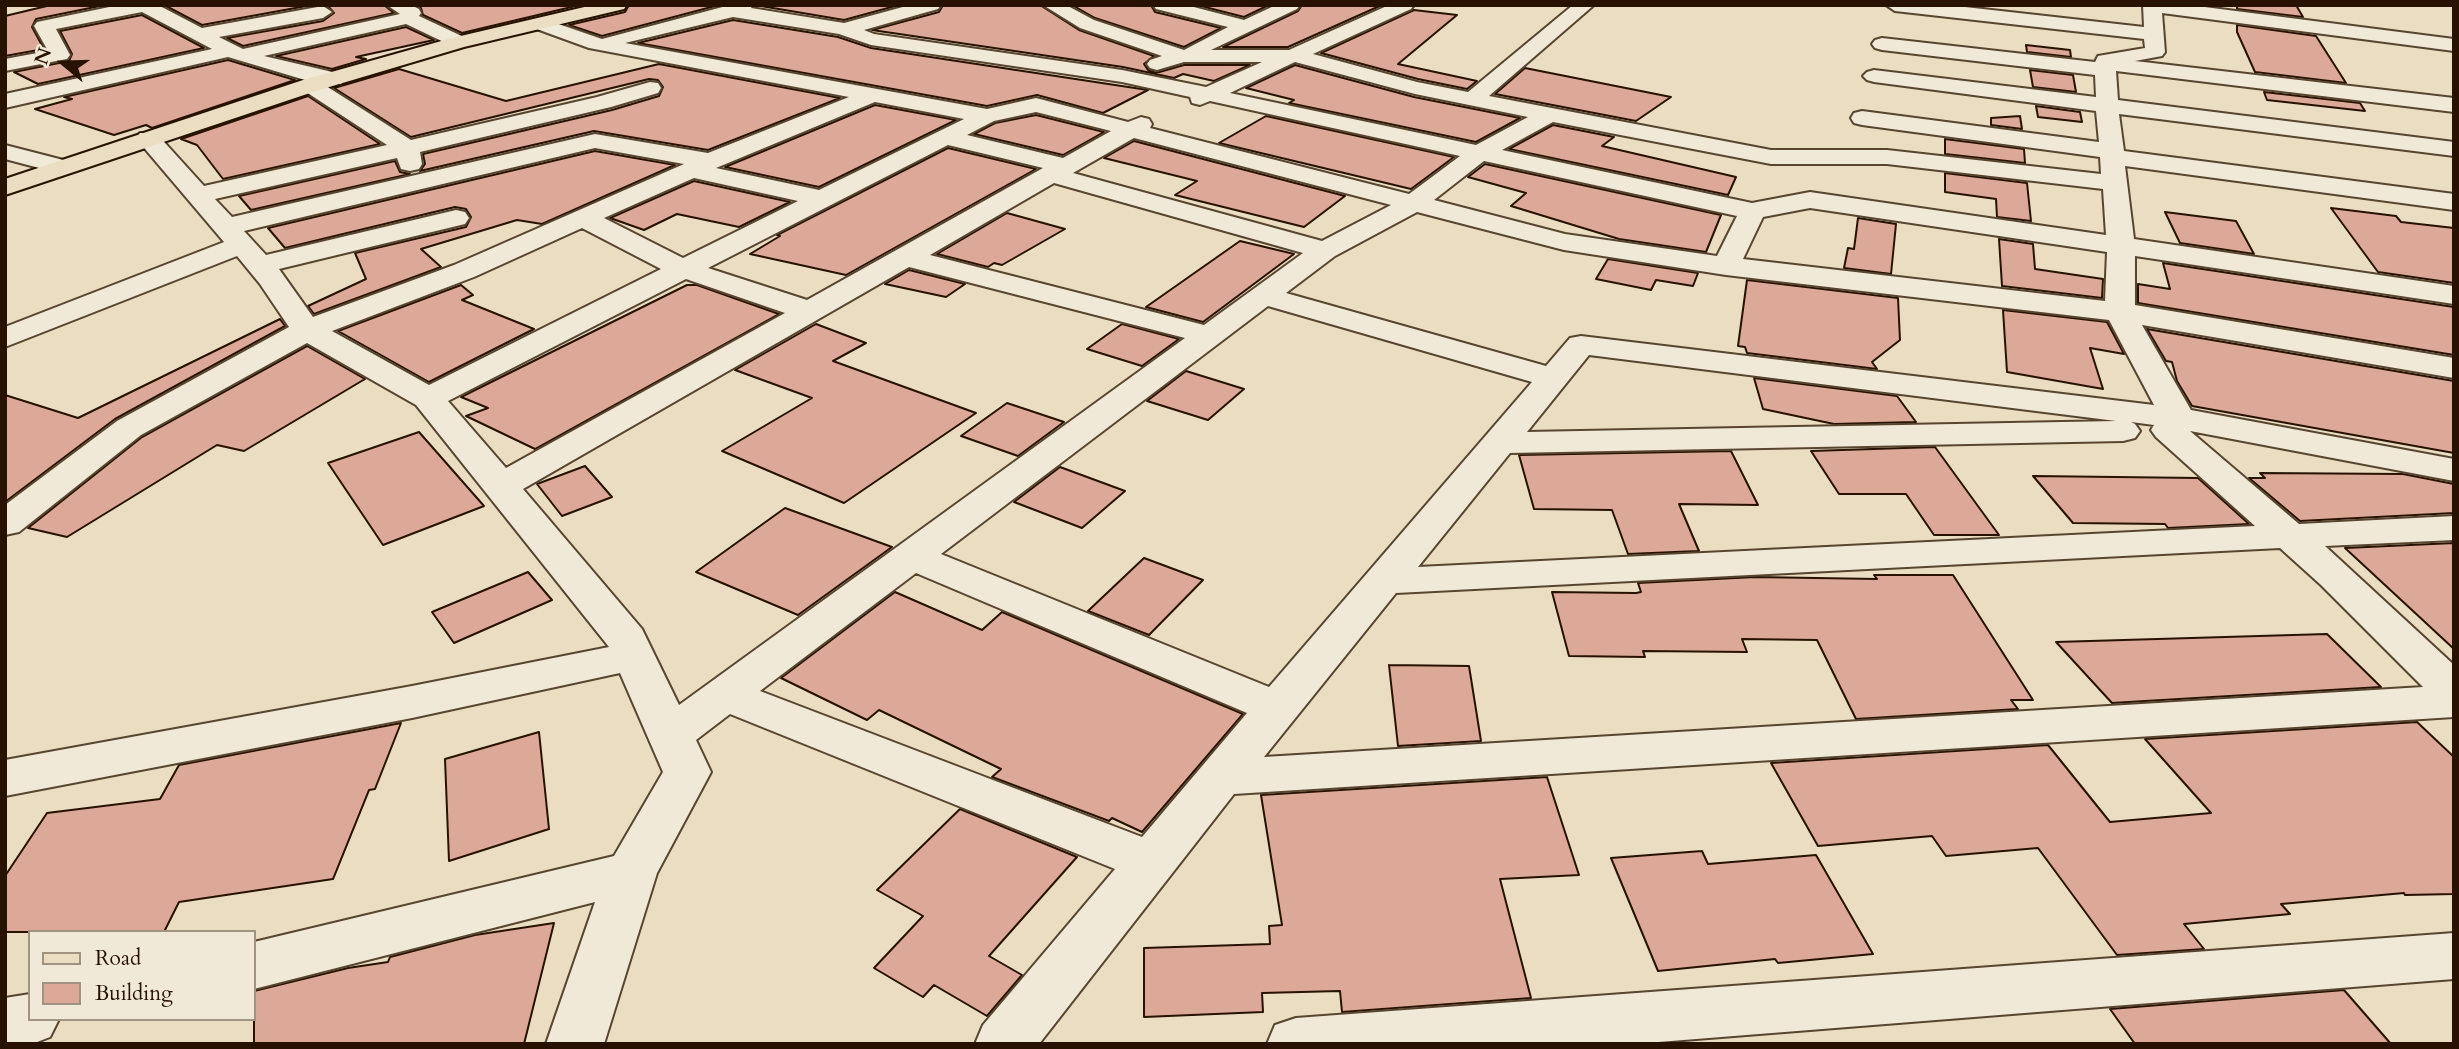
<!DOCTYPE html>
<html>
<head>
<meta charset="utf-8">
<style>
	body { margin:0 }
	#map { position:relative; width:2459px; height:1049px; overflow:hidden; background:#eaddc2; font-family:Cardo,serif }
	canvas { display:block }
	.frame { position:absolute; inset:0; border:7px solid #271200; pointer-events:none }
	.legend { position:absolute; left:28px; top:930px; width:228px; height:91px; box-sizing:border-box; background:#f1e9d7; border:2px solid #a09381; margin:0; padding:9px 12px; list-style:none; font-size:21px; color:#271200 }
	.legend li { display:flex; align-items:center; gap:14px; height:35px }
	.legend b { width:35px; border:2px solid #a09381 }
	.north { position:absolute; left:28px; top:28px; width:70px; height:70px; -webkit-text-stroke:5px #f1e9d7; paint-order:stroke; rotate:289deg; font-size:19px; font-weight:700; line-height:28px; text-align:center; color:#271200 }
	.north::after { content:''; display:block; margin:auto; width:24px; height:32px; background:#271200; clip-path:polygon(50% 0,100% 100%,50% 72%,0 100%) }
</style>
</head>
<body>
<div id="map">
<canvas width="2459" height="1049"></canvas>
<div class="frame"></div>
<ul class="legend">
<li><b style="height:9px;background:#eaddc2"></b>Road</li>
<li><b style="height:19px;background:#dca897"></b>Building</li>
</ul>
<div class="north">N</div>
</div>
<script>
const ctx = document.querySelector('canvas').getContext('2d');
ctx.lineJoin = 'round';
function fill(path, color) {
  ctx.fillStyle = color;
  ctx.fill(path, 'evenodd');
}
function toPath(rows) {
  const path = new Path2D();
  for (const r of rows) {
    path.moveTo(r[0], r[1]);
    for (let i = 2; i < r.length; i += 2) path.lineTo(r[i], r[i + 1]);
  }
  return path;
}
function strokePath(path, color, width, dash) {
  ctx.strokeStyle = color;
  ctx.lineWidth = width;
  ctx.lineCap = dash ? 'butt' : 'round';
  ctx.setLineDash(dash || []);
  ctx.stroke(path);
}
const building = toPath([
	[51,5,105,5,36,19,32,27,44,49,5,56,5,16,51,5],
	[164,5,312,5,202,25,164,5],
	[327,5,384,5,394,13,243,46,227,38,323,21,334,13,327,5],
	[417,5,580,5,462,33,423,15,421,8,417,5],
	[629,5,719,5,602,36,569,25,625,12,629,5],
	[755,5,899,5,844,20,755,5],
	[943,5,1040,5,1079,30,1154,56,1144,64,1148,70,1156,73,1184,65,1250,65,1214,81,1183,74,1174,78,1123,67,872,30,939,12,943,5],
	[1072,5,1151,5,1155,12,1221,28,1184,47,1095,18,1072,5],
	[1197,5,1269,5,1244,17,1197,5],
	[1302,5,1382,5,1288,47,1223,47,1298,11,1302,5],
	[2237,5,2296,5,2303,17,2237,9,2237,5],
	[1414,10,1457,15,1398,64,1477,81,1467,89,1418,79,1321,53,1414,10],
	[142,15,204,48,38,84,14,72,69,61,72,54,60,31,142,15],
	[733,20,838,37,871,48,1148,90,1103,113,1037,95,987,106,638,43,733,20],
	[2237,25,2316,36,2346,83,2255,72,2237,32,2237,25],
	[406,27,434,40,356,57,366,59,332,69,276,56,406,27],
	[2026,45,2070,50,2071,57,2027,52,2026,45],
	[228,60,295,80,152,128,146,125,114,135,35,109,72,99,64,97,228,60],
	[659,64,840,98,708,150,594,131,420,171,425,164,423,154,612,110,659,96,663,87,658,80,649,79,411,137,334,88,399,69,506,101,659,64],
	[1295,65,1414,97,1520,118,1476,142,1289,103,1294,100,1246,88,1295,65],
	[1525,68,1671,97,1636,121,1495,94,1525,68],
	[2030,70,2073,75,2076,92,2033,87,2030,70],
	[2264,92,2360,103,2365,111,2267,100,2264,92],
	[308,96,380,144,223,179,197,145,181,139,308,96],
	[875,105,956,120,819,187,725,167,875,105],
	[2036,106,2080,112,2082,122,2038,117,2036,106],
	[1036,115,1104,132,1063,155,974,134,995,123,1036,115],
	[1266,116,1454,157,1411,189,1219,143,1266,116],
	[2020,116,2022,129,1991,125,1991,118,2020,116],
	[1553,125,1614,137,1602,146,1736,177,1728,195,1509,149,1553,125],
	[1945,139,2024,149,2025,163,1945,154,1945,139],
	[1134,141,1345,196,1304,227,1175,195,1197,181,1104,158,1134,141],
	[948,148,1036,169,846,275,750,254,780,236,777,235,948,148],
	[595,151,675,165,542,224,517,220,421,249,441,267,314,314,308,306,366,279,355,253,466,227,471,217,466,209,455,207,285,248,268,228,595,151],
	[395,161,400,172,410,174,251,210,239,196,395,161],
	[1485,164,1721,215,1706,252,1619,239,1511,206,1526,193,1468,177,1485,164],
	[1945,173,2027,183,2031,221,1997,217,1996,199,1945,192,1945,173],
	[694,181,790,202,739,227,677,214,644,230,610,218,694,181],
	[2331,208,2396,216,2401,222,2454,228,2454,283,2378,272,2331,208],
	[2165,212,2236,221,2254,254,2180,243,2165,212],
	[1007,213,1065,229,1002,265,994,263,988,267,937,254,1007,213],
	[1858,218,1896,224,1891,274,1844,268,1848,248,1854,249,1858,218],
	[1999,239,2033,244,2035,269,2103,279,2102,298,2002,286,1999,239],
	[1240,241,1294,254,1203,322,1146,307,1240,241],
	[1608,259,1698,273,1693,286,1656,280,1651,290,1596,279,1608,259],
	[2163,263,2454,307,2454,355,2138,303,2138,284,2170,289,2163,263],
	[909,270,965,284,946,297,885,284,909,270],
	[1747,280,1898,298,1900,340,1872,362,1877,369,1747,353,1745,347,1738,346,1747,280],
	[461,285,473,295,462,300,534,329,429,382,338,331,461,285],
	[687,285,697,285,779,314,535,449,466,416,488,408,461,397,687,285],
	[2003,310,2107,322,2124,354,2090,348,2103,389,2007,372,2003,310],
	[280,319,285,326,115,419,5,502,5,395,78,418,280,319],
	[816,324,866,343,833,361,976,413,844,503,722,451,812,398,735,370,816,324],
	[1122,324,1179,339,1142,366,1087,349,1122,324],
	[2147,329,2454,381,2454,453,2192,406,2177,381,2172,362,2166,361,2147,329],
	[307,346,365,379,244,451,217,445,67,537,28,528,142,437,307,346],
	[1186,371,1244,389,1208,420,1147,401,1186,371],
	[1754,378,1897,396,1916,422,1834,424,1763,409,1754,378],
	[1007,403,1064,422,1018,456,961,436,1007,403],
	[419,432,484,506,383,545,328,463,419,432],
	[1935,447,1999,535,1934,535,1906,494,1839,494,1811,451,1935,447],
	[1731,451,1758,505,1679,504,1699,551,1628,554,1612,510,1534,509,1519,455,1731,451],
	[585,466,612,497,562,516,537,484,585,466],
	[1060,467,1125,491,1082,528,1014,502,1060,467],
	[2260,473,2403,474,2454,484,2454,513,2300,521,2249,478,2265,478,2260,473],
	[2033,476,2198,478,2249,524,2168,528,2165,524,2073,523,2033,476],
	[785,508,892,547,798,615,696,572,785,508],
	[2454,543,2454,649,2345,548,2454,543],
	[1144,558,1203,580,1149,635,1088,611,1144,558],
	[528,572,552,600,454,643,432,612,528,572],
	[1874,575,1953,575,2033,700,2011,700,2018,709,1856,719,1817,640,1742,639,1747,652,1643,651,1645,657,1569,656,1552,592,1636,593,1641,592,1638,583,1755,577,1877,579,1874,575],
	[895,592,982,630,1002,612,1243,714,1142,832,1112,818,1109,821,992,777,1001,769,879,710,867,720,781,678,895,592],
	[2327,634,2381,687,2112,703,2056,642,2327,634],
	[1389,665,1469,666,1481,741,1398,746,1389,665],
	[2417,722,2454,757,2454,894,2405,895,2404,893,2281,904,2290,914,2184,924,2204,949,2117,955,2038,848,1946,856,1932,836,1818,846,1771,763,2048,745,2110,822,2211,813,2145,739,2417,722],
	[401,723,375,789,369,790,333,879,179,902,164,932,5,932,5,876,47,813,160,799,179,765,401,723],
	[539,732,549,829,449,861,445,759,539,732],
	[1547,777,1579,875,1500,879,1531,998,1342,1012,1340,991,1262,993,1263,1012,1144,1017,1144,948,1270,944,1269,926,1282,925,1261,795,1547,777],
	[960,809,1077,857,989,956,1022,975,987,1016,934,985,923,997,874,968,923,916,877,890,960,809],
	[1702,851,1708,864,1816,855,1873,954,1778,963,1775,959,1658,971,1611,858,1702,851],
	[554,923,524,1044,254,1044,254,991,348,968,388,962,390,957,475,935,554,923],
	[2344,990,2391,1044,2135,1044,2110,1009,2344,990]
]);
const minor = toPath([
	[119,5,158,5,202,28,323,6,332,12,323,18,219,37,243,49,400,14,387,5,411,5,419,9,421,13,419,16,466,38,469,42,466,46,452,46,406,24,264,56,341,74,344,79,341,84,323,84,411,140,597,97,650,82,658,83,661,88,658,93,611,107,420,152,422,164,419,169,410,171,401,169,397,158,215,199,232,217,595,134,708,153,849,97,589,48,534,28,531,24,534,20,541,18,602,39,730,5,753,5,751,8,844,23,910,5,941,5,938,9,864,30,874,34,1122,70,1206,87,1262,62,1184,62,1157,70,1150,68,1147,64,1150,60,1162,56,1080,28,1043,5,1066,5,1094,20,1184,50,1228,27,1156,9,1153,5,1186,5,1244,20,1276,5,1300,5,1297,9,1211,50,1289,50,1389,5,1414,5,1411,9,1313,54,1417,82,1468,92,1573,5,1594,5,1489,96,1771,150,1887,150,2101,174,2100,157,1862,125,1854,123,1851,118,1854,113,1862,111,2099,142,2096,111,1874,82,1867,80,1863,76,1867,72,1874,70,2096,97,2095,75,1882,50,1875,48,1872,44,1875,40,1882,38,2095,62,2098,56,2145,48,2144,39,1895,11,1886,5,1947,5,2144,27,2143,5,2189,5,2454,39,2454,51,2162,13,2165,52,2162,56,2135,61,2454,98,2454,112,2116,71,2118,100,2454,142,2454,156,2119,114,2124,151,2454,194,2454,210,2125,166,2134,239,2454,286,2454,304,2135,256,2135,305,2454,358,2454,378,2142,325,2191,410,2454,459,2454,481,2190,431,2299,524,2454,516,2454,540,2325,546,2454,665,2454,717,1234,794,1039,1044,975,1044,983,1025,1115,869,730,714,696,740,711,772,657,873,604,1044,546,1044,595,902,254,989,254,942,614,856,663,772,620,673,412,718,5,796,5,760,412,686,609,647,416,405,307,343,141,435,19,532,5,535,5,505,117,421,289,327,260,284,237,256,5,347,5,327,224,242,140,143,136,138,140,133,156,133,204,186,387,145,303,90,300,85,305,80,228,57,5,108,5,94,212,49,142,12,56,29,70,55,67,59,5,71,5,59,48,51,34,26,37,22,119,5],
	[733,17,839,34,871,45,1122,82,1190,97,1192,103,1200,105,1210,101,1460,156,1409,194,1150,128,1152,124,1149,119,1141,117,1128,122,1036,98,987,109,625,43,733,17],
	[1295,62,1415,94,1528,117,1476,145,1230,93,1295,62],
	[875,102,964,119,819,190,716,168,875,102],
	[1036,112,1111,131,1063,158,967,135,994,121,1036,112],
	[1553,122,1771,164,1887,164,2103,189,2106,235,1810,192,1752,203,1502,150,1553,122],
	[1134,138,1391,205,1322,241,1073,173,1134,138],
	[948,145,1043,168,807,300,708,268,948,145],
	[595,148,684,164,454,265,313,317,279,269,465,224,469,218,465,212,456,210,266,255,244,231,595,148],
	[1484,161,1737,216,1717,256,1565,234,1434,200,1484,161],
	[694,178,798,201,683,258,604,218,694,178],
	[1054,183,1303,253,1204,325,930,255,1054,183],
	[1810,208,2107,252,2105,301,1743,259,1763,217,1810,208],
	[1417,212,1564,250,1726,275,2109,320,2154,405,1581,336,1570,338,1546,366,1286,293,1335,256,1417,212],
	[582,228,661,269,429,385,332,331,474,277,582,228],
	[909,267,1185,338,679,705,642,629,523,489,909,267],
	[686,279,785,313,506,468,448,401,686,279],
	[1268,306,1532,382,1269,687,941,554,1268,306],
	[1589,355,2116,421,1527,432,1589,355],
	[2131,422,2154,425,2151,430,2156,437,2255,526,1418,567,1510,453,2123,441,2135,438,2140,431,2135,424,2131,422],
	[2280,548,2321,585,2423,687,1264,757,1396,593,2280,548],
	[916,573,1247,713,1142,837,760,691,916,573],
	[5,145,71,162,74,167,71,172,62,174,5,159,5,145],
	[2454,933,2454,979,1633,1044,1267,1044,1275,1025,1296,1018,2454,933],
	[30,994,30,1019,59,1019,50,1037,32,1044,5,1044,5,998,30,994]
]);
const major = toPath([
	[593,5,627,5,624,9,464,47,319,90,5,195,5,179,303,80,452,38,593,5]
]);
fill(building, '#dca897');
strokePath(building, '#271200', 2);
strokePath(minor, '#584530', 4);
strokePath(major, '#271200', 4);
fill(minor, '#f1e9d7');
fill(major, '#eaddc2');
</script>
</body>
</html>
